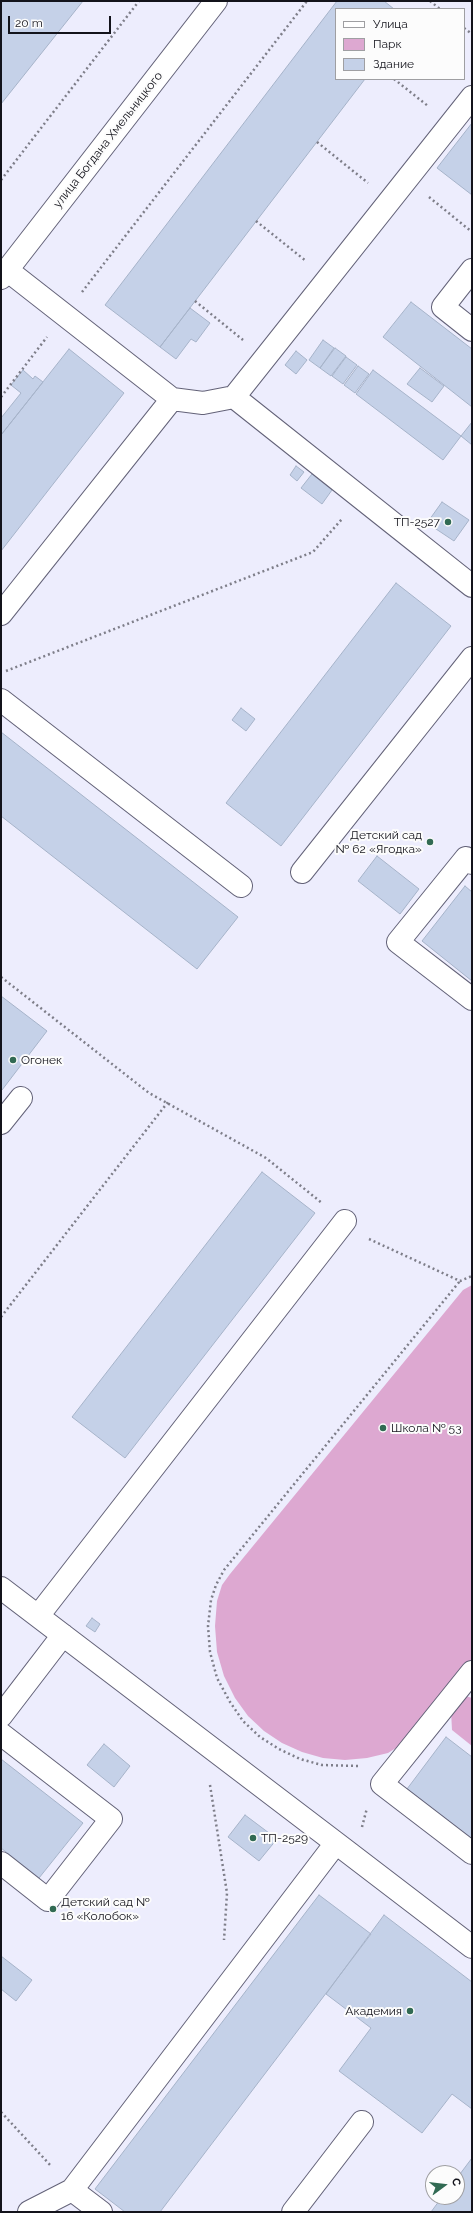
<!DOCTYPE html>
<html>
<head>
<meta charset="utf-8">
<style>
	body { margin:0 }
	#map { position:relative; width:473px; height:2213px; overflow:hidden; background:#ededfd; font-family:Raleway,sans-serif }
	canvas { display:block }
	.frame { position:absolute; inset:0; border:2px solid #13131b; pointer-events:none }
	.legend { position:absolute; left:335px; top:8px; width:130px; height:72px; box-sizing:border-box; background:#fcfcfc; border:1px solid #9f9fa2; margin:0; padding:5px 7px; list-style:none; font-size:12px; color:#13131b }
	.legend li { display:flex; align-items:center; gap:8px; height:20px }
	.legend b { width:20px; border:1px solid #9f9fa2 }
	.north { position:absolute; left:425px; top:2165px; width:40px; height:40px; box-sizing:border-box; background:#fcfcfc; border:1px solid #9f9fa2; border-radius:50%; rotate:75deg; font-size:11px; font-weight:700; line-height:16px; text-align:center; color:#13131b }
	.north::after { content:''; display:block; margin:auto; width:14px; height:18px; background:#316a53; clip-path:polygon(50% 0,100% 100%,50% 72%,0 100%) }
	.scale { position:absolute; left:8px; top:16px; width:103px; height:18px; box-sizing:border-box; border:2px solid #13131b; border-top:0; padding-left:5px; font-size:12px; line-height:14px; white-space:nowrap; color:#13131b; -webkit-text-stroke:3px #fcfcfc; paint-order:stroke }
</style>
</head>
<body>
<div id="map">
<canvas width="473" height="2213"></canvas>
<div class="frame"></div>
<ul class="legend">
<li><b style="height:5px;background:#fff"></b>Улица</li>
<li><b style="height:11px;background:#dda8d1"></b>Парк</li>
<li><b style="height:11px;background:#c5d1e8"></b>Здание</li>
</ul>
<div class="north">С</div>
<div class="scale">20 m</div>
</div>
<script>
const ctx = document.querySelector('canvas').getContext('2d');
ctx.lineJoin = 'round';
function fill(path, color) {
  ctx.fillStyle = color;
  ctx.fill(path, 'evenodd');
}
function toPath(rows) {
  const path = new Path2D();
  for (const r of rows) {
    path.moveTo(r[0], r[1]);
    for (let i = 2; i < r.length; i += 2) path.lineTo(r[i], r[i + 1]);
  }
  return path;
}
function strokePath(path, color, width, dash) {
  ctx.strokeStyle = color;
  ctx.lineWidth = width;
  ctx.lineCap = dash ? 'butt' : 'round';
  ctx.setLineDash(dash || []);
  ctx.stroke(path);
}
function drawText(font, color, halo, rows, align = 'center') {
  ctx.font = font + ' Raleway,sans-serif';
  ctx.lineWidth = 4;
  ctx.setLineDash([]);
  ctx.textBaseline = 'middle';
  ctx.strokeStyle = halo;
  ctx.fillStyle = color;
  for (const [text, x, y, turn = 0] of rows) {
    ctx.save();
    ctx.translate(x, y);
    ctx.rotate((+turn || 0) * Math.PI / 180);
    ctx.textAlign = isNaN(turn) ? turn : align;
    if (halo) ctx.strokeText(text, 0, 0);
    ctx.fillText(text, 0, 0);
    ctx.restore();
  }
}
const green = toPath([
	[472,1285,472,1659,407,1741,388,1753,367,1758,345,1760,323,1758,302,1752,282,1743,264,1731,248,1716,235,1698,224,1676,217,1652,215,1626,217,1601,222,1585,230,1574,463,1290],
	[466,1696,472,1698,472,1746,452,1730,451,1711]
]);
const building = toPath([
	[1,1,83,1,1,104,1,1],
	[337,1,384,1,394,9,336,9,336,79,365,79,160,347,105,305,337,1],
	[472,123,472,195,437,168,472,123],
	[411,302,472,349,472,407,383,337,411,302],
	[190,308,210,323,196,342,191,339,176,359,160,347,190,308],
	[323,340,334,348,320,368,309,360,323,340],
	[335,348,346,356,331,376,320,368,335,348],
	[69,349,124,393,1,551,1,435,69,349],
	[296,351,307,360,296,374,285,365,296,351],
	[346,357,357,365,343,384,332,376,346,357],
	[358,366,369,374,355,393,344,385,358,366],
	[420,368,444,386,432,402,407,384,420,368],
	[23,370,33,379,35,376,43,382,1,435,1,418,21,393,11,385,23,370],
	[373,370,461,436,443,460,356,394,373,370],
	[472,422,472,445,461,436,472,422],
	[296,466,304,472,297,481,290,475,296,466],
	[312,474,332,490,322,504,301,488,312,474],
	[442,502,469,520,454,541,427,523,442,502],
	[396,583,451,626,281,846,226,803,396,583],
	[241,708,255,719,246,731,232,720,241,708],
	[1,732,238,917,197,969,1,816,1,732],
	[377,856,419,889,400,914,358,881,377,856],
	[465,886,472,892,472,981,422,941,465,886],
	[1,996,47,1031,2,1090,1,1089,1,996],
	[262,1172,315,1213,125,1458,72,1417,262,1172],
	[92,1618,100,1624,95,1632,86,1626,92,1618],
	[446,1737,472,1757,472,1839,407,1789,446,1737],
	[104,1744,130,1766,114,1787,87,1765,104,1744],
	[1,1759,83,1823,39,1878,1,1848,1,1759],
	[245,1815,277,1839,259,1861,228,1837,245,1815],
	[319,1895,371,1934,160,2212,125,2212,95,2189,319,1895],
	[384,1915,472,1982,472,2109,452,2094,422,2133,339,2071,371,2028,326,1994,384,1915],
	[1,1956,32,1980,16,2001,1,1989,1,1956],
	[472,2158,472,2212,431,2212,442,2197,457,2197,457,2178,472,2158]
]);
const path = toPath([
	[430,1,440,9],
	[464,28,472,34],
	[394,79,428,106],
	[317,142,368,183],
	[1,180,139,1],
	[429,197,472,232],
	[256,221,306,261],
	[82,292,307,1],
	[195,301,243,340],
	[1,397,47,337],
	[6,671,313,552,342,519],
	[1,977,149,1093,266,1158,322,1203],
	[369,1239,460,1281,472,1276],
	[1,1317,168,1102],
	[358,1766,322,1765,300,1759,279,1749,260,1737,243,1721,230,1702,217,1678,210,1652,208,1626,211,1600,216,1585,224,1570,460,1281],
	[210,1785,227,1893,224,1940],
	[362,1827,367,1808],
	[1,2112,52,2167]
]);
const minor = toPath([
	[7,270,172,399,203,403,234,397,472,97],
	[472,270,443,307,472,330],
	[1,278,216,1],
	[234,397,472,586],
	[1,614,172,399],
	[1,700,241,886],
	[472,863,466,858,398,942,472,999],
	[302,872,472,658],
	[1,1123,21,1098],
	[1,1588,336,1843],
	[38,1616,345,1221],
	[472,1672,382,1784,472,1853],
	[1,1716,63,1635],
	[1,1734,111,1819,48,1900,1,1863],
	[29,2212,72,2190],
	[101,2212,72,2190,336,1843,472,1947],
	[293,2212,362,2122]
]);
const markers = [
	[448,522,4,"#316a53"],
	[430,842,4,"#316a53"],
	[13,1060,4,"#316a53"],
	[383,1428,4,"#316a53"],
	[253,1838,4,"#316a53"],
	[53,1909,4,"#316a53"],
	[410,2011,4,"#316a53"]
];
const streetNames = [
	["улица Богдана Хмельницкого",108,140,-52]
];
const poiNames = [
	["ТП-2527",440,522,"right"],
	["Детский сад",422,835,"right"],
	["№ 62 «Ягодка»",422,849,"right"],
	["Огонек",21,1060],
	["Школа № 53",391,1428],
	["ТП-2529",261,1838],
	["Детский сад №",61,1902],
	["16 «Колобок»",61,1916],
	["Академия",402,2011,"right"]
];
fill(green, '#dda8d1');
fill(building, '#c5d1e8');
strokePath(building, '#a6b3c9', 1);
strokePath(minor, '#636278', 24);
strokePath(path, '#7e7e89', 2.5, [2, 3]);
strokePath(minor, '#fff', 22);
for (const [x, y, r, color] of markers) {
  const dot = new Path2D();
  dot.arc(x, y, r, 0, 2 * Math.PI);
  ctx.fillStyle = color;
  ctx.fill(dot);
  strokePath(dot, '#fcfcfc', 1.5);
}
drawText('12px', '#13131b', '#fcfcfc', streetNames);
drawText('12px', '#13131b', '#fcfcfc', poiNames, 'left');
</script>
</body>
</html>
